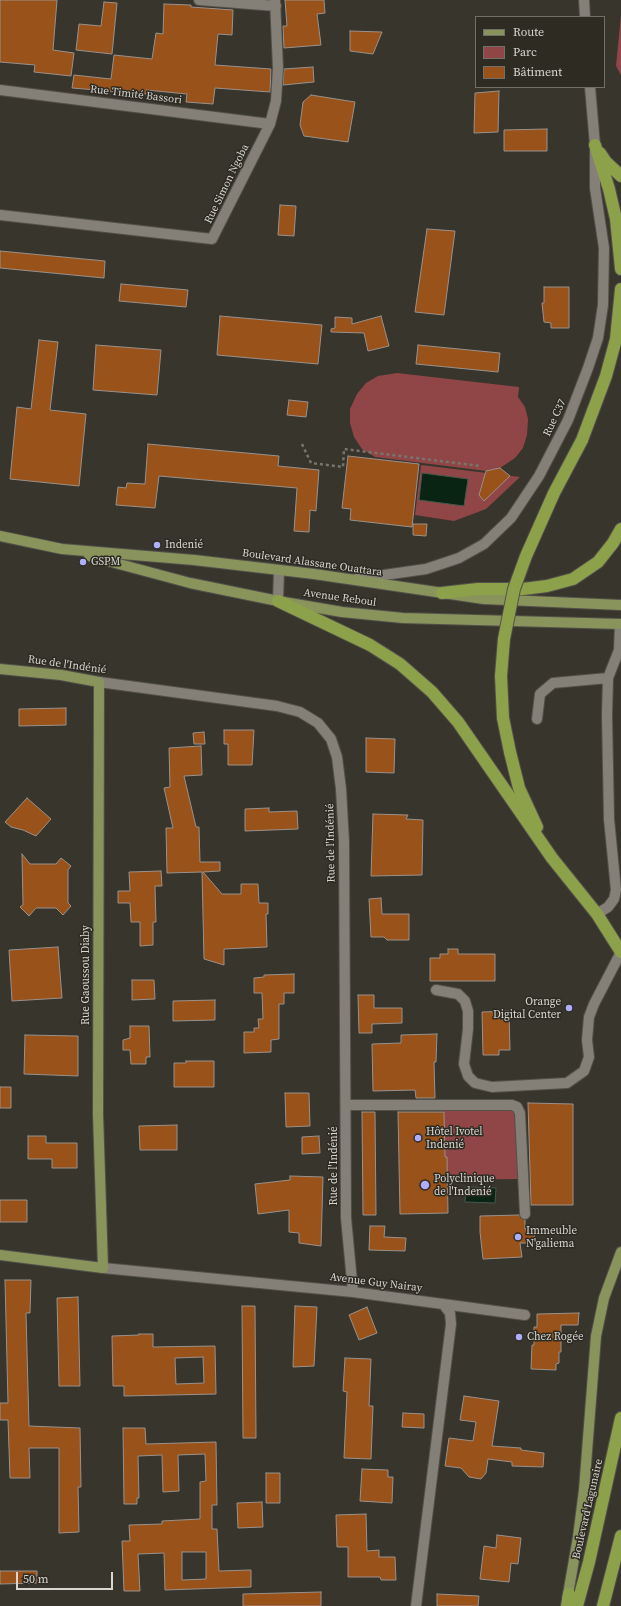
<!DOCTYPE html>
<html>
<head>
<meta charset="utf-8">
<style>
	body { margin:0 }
	#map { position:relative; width:621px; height:1606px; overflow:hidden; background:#38352d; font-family:"Source Serif 4",serif }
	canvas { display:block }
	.legend { position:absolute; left:475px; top:16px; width:130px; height:72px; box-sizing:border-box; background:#2e2b23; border:1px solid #726f69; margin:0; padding:5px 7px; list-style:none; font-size:12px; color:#d8d6d1 }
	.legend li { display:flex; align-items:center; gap:8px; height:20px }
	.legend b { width:20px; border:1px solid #726f69 }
	.scale { position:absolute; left:16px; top:1572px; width:97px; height:18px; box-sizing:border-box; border:2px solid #d8d6d1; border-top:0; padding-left:5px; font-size:12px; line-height:14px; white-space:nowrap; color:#d8d6d1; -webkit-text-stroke:3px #2e2b23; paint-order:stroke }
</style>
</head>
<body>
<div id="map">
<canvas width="621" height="1606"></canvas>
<ul class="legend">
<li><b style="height:5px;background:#89945c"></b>Route</li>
<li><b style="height:11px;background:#904646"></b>Parc</li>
<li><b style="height:11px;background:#99531a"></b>Bâtiment</li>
</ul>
<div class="scale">50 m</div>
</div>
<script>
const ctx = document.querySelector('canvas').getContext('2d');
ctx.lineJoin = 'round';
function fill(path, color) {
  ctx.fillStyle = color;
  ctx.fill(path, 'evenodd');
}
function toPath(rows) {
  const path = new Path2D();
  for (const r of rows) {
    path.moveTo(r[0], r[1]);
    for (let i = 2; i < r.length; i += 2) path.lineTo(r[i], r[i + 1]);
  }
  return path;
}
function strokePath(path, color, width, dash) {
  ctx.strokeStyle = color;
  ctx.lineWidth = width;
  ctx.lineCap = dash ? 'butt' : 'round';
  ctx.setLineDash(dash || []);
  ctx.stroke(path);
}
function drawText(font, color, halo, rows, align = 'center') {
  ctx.font = font + ' "Source Serif 4",serif';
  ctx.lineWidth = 3;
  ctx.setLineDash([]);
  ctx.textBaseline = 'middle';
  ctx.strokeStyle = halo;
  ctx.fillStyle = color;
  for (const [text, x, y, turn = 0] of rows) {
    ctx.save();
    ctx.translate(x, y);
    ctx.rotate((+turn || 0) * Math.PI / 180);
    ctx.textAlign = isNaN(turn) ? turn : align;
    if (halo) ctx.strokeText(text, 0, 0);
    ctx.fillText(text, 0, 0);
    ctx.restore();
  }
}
const green = toPath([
	[621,15,621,75,616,66],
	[397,373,519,387,518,397,525,407,528,419,527,435,523,448,515,458,500,468,486,471,375,457,362,449,354,437,350,423,350,409,357,394,366,383,378,376],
	[421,465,520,477,486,509,454,521,415,515],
	[517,1110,518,1179,445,1180,444,1111]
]);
const water = toPath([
	[422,473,468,479,464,506,419,500,422,473],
	[466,1187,496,1188,495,1203,465,1202,466,1187]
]);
const building = toPath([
	[0,0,57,0,53,50,74,53,71,76,34,72,35,65,0,62,0,0],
	[285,0,324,0,325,13,317,14,321,45,284,48,283,26,287,26,285,0],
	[104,2,117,3,112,54,76,50,79,24,101,26,104,2],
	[164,4,191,5,191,7,233,10,232,35,218,34,215,65,271,69,270,92,215,88,213,104,186,102,187,94,146,90,146,94,72,88,74,75,111,79,114,55,152,59,156,33,163,34,164,4],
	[350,31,382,32,373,54,350,51,350,31],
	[313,67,314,82,283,85,284,69,313,67],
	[499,91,498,132,474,133,475,93,499,91],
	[311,95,355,102,348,142,304,136,300,125,303,102,311,95],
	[547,129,547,151,504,151,504,130,547,129],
	[280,205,296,206,294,236,278,235,280,205],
	[427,229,455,231,444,315,415,312,427,229],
	[0,251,105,261,104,278,0,268,0,251],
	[121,284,188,290,186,307,119,301,121,284],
	[544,287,569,287,569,328,551,328,551,323,544,322,542,303,544,303,544,287],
	[220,316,322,325,318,364,217,355,220,316],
	[381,316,389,346,368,351,364,333,331,332,331,329,335,328,335,317,352,318,352,324,381,316],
	[39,340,58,342,50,410,86,414,79,486,10,479,17,407,31,409,39,340],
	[96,345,161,350,157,395,93,390,96,345],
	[418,345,500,353,498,372,416,364,418,345],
	[289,400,308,402,306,417,287,415,289,400],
	[148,444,279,456,278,466,319,470,316,511,310,510,309,532,294,531,297,488,159,476,155,508,116,505,118,487,126,488,127,483,145,484,148,444],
	[348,456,419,464,412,527,350,520,351,509,342,508,348,456],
	[500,468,510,476,484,501,479,495,486,471,500,468],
	[413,524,427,524,426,536,413,535,413,524],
	[66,708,66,725,19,726,19,709,66,708],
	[224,730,254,730,252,765,228,765,228,744,224,744,224,730],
	[204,732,205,744,194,744,193,733,204,732],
	[366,738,395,739,394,773,366,772,366,738],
	[201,746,202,775,184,776,196,827,199,827,200,862,220,862,220,871,203,872,222,894,241,894,241,884,258,884,259,903,268,903,268,914,266,914,267,947,224,949,224,965,204,959,202,872,167,873,166,828,173,828,164,788,170,787,169,748,201,746],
	[27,798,51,819,36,836,23,830,11,827,5,822,27,798],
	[269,808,269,812,297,811,298,829,245,831,245,809,269,808],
	[373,814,408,815,406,819,423,820,422,875,371,876,373,814],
	[22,854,30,864,56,864,61,858,71,866,68,870,68,903,71,906,63,915,56,908,36,908,29,916,20,907,23,905,22,854],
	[161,871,162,886,155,886,156,922,153,922,153,945,140,946,140,922,131,922,130,903,118,903,118,891,130,891,129,872,161,871],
	[381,898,382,914,409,914,409,940,387,940,384,937,371,937,369,899,381,898],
	[58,947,62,998,12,1001,9,950,58,947],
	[448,949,458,949,458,954,495,954,495,981,430,981,430,958,440,958,440,954,448,954,448,949],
	[294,974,294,993,284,993,284,1004,279,1004,279,1039,271,1040,271,1052,244,1053,244,1032,254,1032,254,1028,259,1028,258,1019,263,1019,262,993,254,993,254,978,264,977,264,975,294,974],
	[132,980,154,980,155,999,132,1000,132,980],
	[358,995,374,995,374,1008,402,1008,402,1023,372,1024,372,1033,359,1033,358,995],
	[215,1000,215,1020,173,1021,173,1001,215,1000],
	[509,1011,510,1050,499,1050,499,1055,483,1055,482,1012,509,1011],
	[130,1026,149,1026,150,1057,146,1057,146,1064,131,1064,130,1050,123,1050,123,1040,130,1038,130,1026],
	[437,1034,436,1062,434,1062,435,1098,416,1098,415,1090,373,1091,372,1044,401,1043,401,1035,437,1034],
	[25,1035,78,1036,78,1076,24,1074,25,1035],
	[186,1061,214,1061,214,1087,174,1087,174,1063,186,1063,186,1061],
	[0,1087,11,1087,11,1108,0,1108,0,1087],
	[285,1093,309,1093,310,1126,286,1127,285,1093],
	[528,1103,573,1104,573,1205,531,1205,528,1103],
	[362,1112,375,1112,376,1215,363,1215,362,1112],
	[398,1112,444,1112,445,1157,447,1157,448,1213,400,1214,398,1112],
	[177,1125,177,1150,140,1150,139,1126,177,1125],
	[28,1136,46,1136,46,1143,77,1143,77,1168,52,1168,52,1159,28,1159,28,1136],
	[319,1136,320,1153,302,1154,302,1137,319,1136],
	[290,1176,323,1177,321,1246,299,1243,299,1233,289,1232,289,1210,258,1214,255,1184,290,1180,290,1176],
	[0,1200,27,1200,27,1222,0,1222,0,1200],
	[519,1215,525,1220,525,1229,534,1229,535,1243,520,1243,522,1257,483,1259,480,1232,480,1216,519,1215],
	[370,1226,385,1226,384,1237,406,1238,405,1251,369,1250,370,1226],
	[5,1280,31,1280,30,1313,26,1313,29,1426,80,1428,81,1487,78,1487,79,1532,59,1533,59,1448,29,1448,30,1478,10,1478,8,1420,0,1420,0,1403,8,1403,5,1280],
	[78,1297,80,1386,59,1386,57,1298,78,1297],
	[242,1306,255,1306,256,1438,243,1438,242,1306],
	[295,1306,317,1307,314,1366,293,1367,295,1306],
	[367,1307,377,1333,359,1340,349,1315,367,1307],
	[579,1313,578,1325,561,1325,561,1352,559,1352,559,1363,556,1364,556,1370,531,1369,532,1345,534,1345,534,1327,537,1327,537,1314,579,1313],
	[139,1334,153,1334,153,1347,215,1346,216,1394,124,1396,124,1386,113,1386,112,1336,139,1335,139,1334],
	[203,1357,204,1383,176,1384,175,1358,203,1357],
	[345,1358,371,1359,369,1406,373,1406,371,1459,344,1458,347,1392,343,1391,345,1358],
	[464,1396,499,1401,492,1446,521,1448,521,1450,544,1453,543,1467,512,1466,512,1462,488,1459,486,1473,481,1479,469,1477,461,1468,445,1466,449,1438,473,1441,476,1422,460,1420,464,1396],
	[403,1413,424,1414,424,1428,402,1427,403,1413],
	[123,1428,145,1428,146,1444,216,1442,217,1505,212,1505,212,1529,217,1529,219,1571,251,1570,251,1587,165,1590,164,1553,138,1554,140,1591,124,1591,122,1541,130,1541,129,1525,162,1524,162,1521,200,1519,200,1482,206,1481,205,1454,178,1455,179,1491,163,1492,162,1455,138,1456,139,1498,137,1498,137,1504,124,1504,123,1428],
	[182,1552,206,1552,206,1579,182,1580,182,1552],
	[362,1469,388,1470,388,1477,393,1477,392,1503,360,1501,362,1469],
	[266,1473,280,1473,280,1503,266,1503,266,1473],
	[262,1502,263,1527,238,1528,237,1503,262,1502],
	[366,1514,367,1551,379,1550,379,1557,395,1557,396,1580,381,1580,380,1577,348,1577,348,1547,337,1547,336,1515,366,1514],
	[497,1535,521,1538,518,1564,511,1563,509,1582,480,1579,484,1546,496,1548,497,1535],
	[0,1571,37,1571,37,1583,0,1584,0,1571],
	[321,1592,321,1606,243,1606,243,1594,321,1592],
	[437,1594,479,1596,478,1606,437,1606,437,1594]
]);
const path = toPath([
	[302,444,311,463,343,467,344,449,480,466]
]);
const minor = toPath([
	[199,0,276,6],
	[584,0,585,17],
	[0,90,270,124],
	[0,215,212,239,270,124,276,101,278,68,275,0],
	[356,579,426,569,459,558,484,544,511,518,539,476,568,420,588,368,598,338,603,305,604,248,595,188,595,145,590,87],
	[278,601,279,570],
	[99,682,277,706,300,712,318,723,331,739,337,757,341,789,344,842,346,1218,353,1292],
	[537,719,540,694,553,683,608,678],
	[597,914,608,907,614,899,616,890,609,819,607,715,608,678,619,650,620,624],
	[436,990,458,994,465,1001,468,1011,468,1029,464,1064,468,1076,475,1083,492,1087,567,1083,584,1071,589,1057,587,1040,589,1017,594,1004,621,952],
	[346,1105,512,1105,517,1107,520,1113,525,1214],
	[103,1268,353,1292,525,1315],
	[416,1606,451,1324,450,1313,443,1304]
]);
const major = toPath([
	[0,536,62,549,194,560,314,574,484,599,621,605],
	[89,556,190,583,278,601,342,612,403,618,621,624],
	[0,669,61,675,99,682,98,1114,103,1268,0,1255],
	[567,1600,578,1537,584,1490,596,1336,604,1298,621,1252]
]);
const highway = toPath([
	[595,145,609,189,616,219,621,269],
	[600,153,606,162,621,176],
	[582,440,606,376,616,339,621,289],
	[442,593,478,589,523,589,547,586,573,579,598,562,613,543,621,529],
	[278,601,370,645,400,664,432,692,458,722,552,858,597,914,621,952],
	[510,752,519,788,537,827],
	[567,1606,569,1594],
	[577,1606,589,1562,621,1418],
	[603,1606,621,1536]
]);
const highwayBridge = toPath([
	[510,752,503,718,501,676,504,639,514,589,526,556,554,493,582,440]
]);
const markers = [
	[157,545,4,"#aeaefb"],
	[83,562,4,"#aeaefb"],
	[569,1008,4,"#aeaefb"],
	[418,1138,4,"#aeaefb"],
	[425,1185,5,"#aeaefb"],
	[518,1237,4,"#aeaefb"],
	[519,1337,4,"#aeaefb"]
];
const streetNames = [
	["Rue Timité Bassori",136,95,7],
	["Rue Simon Ngoba",227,184,-64],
	["Rue C37",555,418,-65],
	["Boulevard Alassane Ouattara",312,563,8],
	["Avenue Reboul",340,598,8],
	["Rue de l'Indénié",67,665,8],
	["Rue de l'Indénié",331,843,-91],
	["Rue Gaoussou Diaby",86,975,-90],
	["Rue de l'Indénié",334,1166,-90],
	["Avenue Guy Nairay",376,1283,7],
	["Boulevard Lagunaire",588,1509,-77]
];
const poiNames = [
	["Indenié",165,545],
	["GSPM",91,562],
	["Orange",561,1002,"right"],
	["Digital Center",561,1015,"right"],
	["Hôtel Ivotel",426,1132],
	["Indenié",426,1145],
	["Polyclinique",434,1179],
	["de l'Indenié",434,1192],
	["Immeuble",526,1231],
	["N'galiema",526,1244],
	["Chez Rogée",527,1337]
];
fill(green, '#904646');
fill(water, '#092413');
strokePath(water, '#47594c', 1);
fill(building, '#99531a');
strokePath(building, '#9a918b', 1);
strokePath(minor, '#53504a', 12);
strokePath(major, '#53504a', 12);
strokePath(highway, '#53504a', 14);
strokePath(path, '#78756e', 2.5, [3, 3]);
strokePath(minor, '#848077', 10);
strokePath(major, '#89945c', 10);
strokePath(highway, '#8ca14a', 12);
strokePath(highwayBridge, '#53504a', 14, []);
strokePath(highwayBridge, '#8ca14a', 12);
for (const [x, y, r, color] of markers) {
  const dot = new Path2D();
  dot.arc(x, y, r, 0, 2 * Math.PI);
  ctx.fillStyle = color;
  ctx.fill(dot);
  strokePath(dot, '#2e2b23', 1.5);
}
drawText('11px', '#d8d6d1', '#2e2b23', streetNames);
drawText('11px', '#d8d6d1', '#2e2b23', poiNames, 'left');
</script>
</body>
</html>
